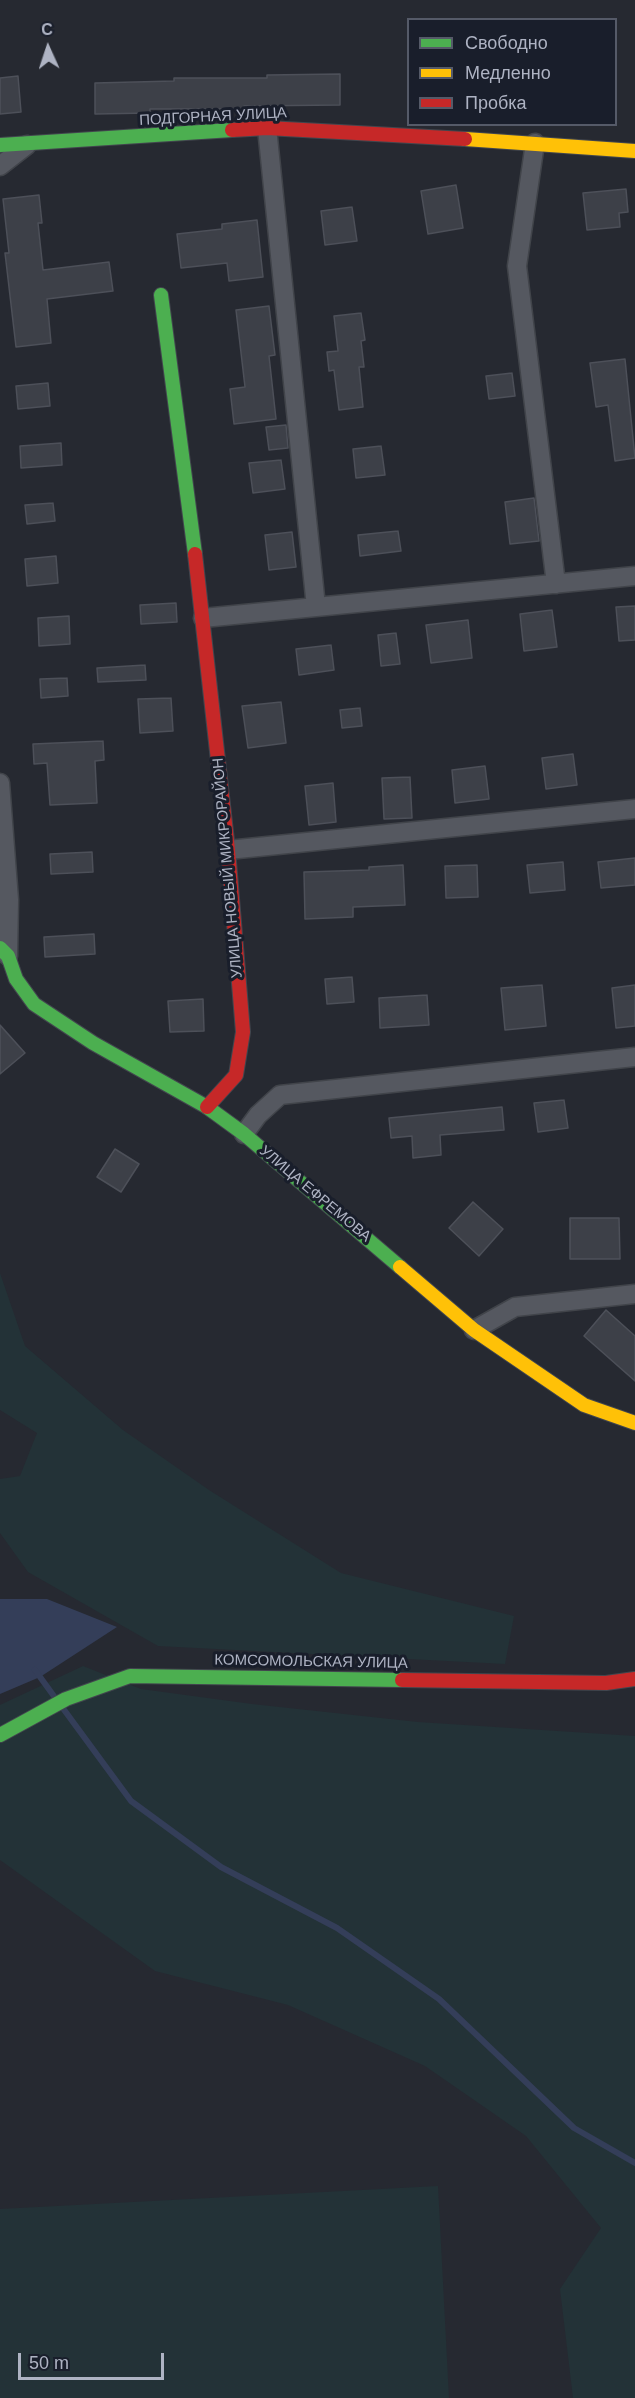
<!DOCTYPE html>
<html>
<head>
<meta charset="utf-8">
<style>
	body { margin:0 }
	#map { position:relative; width:635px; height:2398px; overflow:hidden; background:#262931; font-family:Helvetica,sans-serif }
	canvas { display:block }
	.legend { position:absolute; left:407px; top:18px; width:210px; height:108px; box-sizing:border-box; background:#191e2b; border:2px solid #555a68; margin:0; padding:8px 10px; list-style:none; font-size:18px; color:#aeb3c3 }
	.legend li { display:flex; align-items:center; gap:12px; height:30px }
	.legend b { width:30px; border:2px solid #555a68 }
	.north { position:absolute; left:18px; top:18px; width:60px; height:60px; -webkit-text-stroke:4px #191e2b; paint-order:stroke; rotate:357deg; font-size:16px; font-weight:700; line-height:24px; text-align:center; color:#aeb3c3 }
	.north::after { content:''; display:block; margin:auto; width:21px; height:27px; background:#aeb3c3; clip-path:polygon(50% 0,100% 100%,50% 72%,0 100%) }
	.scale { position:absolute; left:18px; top:2353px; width:146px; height:27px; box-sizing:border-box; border:3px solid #aeb3c3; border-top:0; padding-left:8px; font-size:18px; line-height:21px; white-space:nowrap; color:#aeb3c3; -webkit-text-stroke:4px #191e2b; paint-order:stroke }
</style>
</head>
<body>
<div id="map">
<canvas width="635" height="2398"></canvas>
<ul class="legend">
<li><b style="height:8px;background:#4caf50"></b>Свободно</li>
<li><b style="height:8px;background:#ffc107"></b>Медленно</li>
<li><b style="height:8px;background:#c62828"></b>Пробка</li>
</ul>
<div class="north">С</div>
<div class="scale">50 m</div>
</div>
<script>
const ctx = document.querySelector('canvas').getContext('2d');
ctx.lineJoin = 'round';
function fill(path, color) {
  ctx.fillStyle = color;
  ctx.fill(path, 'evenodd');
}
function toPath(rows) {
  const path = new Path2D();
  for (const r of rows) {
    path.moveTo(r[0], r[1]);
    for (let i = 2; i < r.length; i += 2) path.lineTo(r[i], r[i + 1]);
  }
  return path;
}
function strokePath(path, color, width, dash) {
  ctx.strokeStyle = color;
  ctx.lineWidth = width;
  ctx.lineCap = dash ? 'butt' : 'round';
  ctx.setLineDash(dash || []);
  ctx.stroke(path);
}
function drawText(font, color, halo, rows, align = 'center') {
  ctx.font = font + ' Helvetica,sans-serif';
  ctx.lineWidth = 6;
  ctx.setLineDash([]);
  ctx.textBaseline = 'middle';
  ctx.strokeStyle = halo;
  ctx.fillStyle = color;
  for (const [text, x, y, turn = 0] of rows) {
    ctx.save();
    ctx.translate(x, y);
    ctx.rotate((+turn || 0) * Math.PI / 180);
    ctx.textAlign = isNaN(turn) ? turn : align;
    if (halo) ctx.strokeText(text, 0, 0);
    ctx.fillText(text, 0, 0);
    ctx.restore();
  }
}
const green = toPath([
	[0,1273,25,1346,123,1430,209,1490,341,1573,514,1616,505,1664,158,1646,28,1572,0,1533,0,1479,20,1476,37,1433,0,1410],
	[83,1666,141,1689,252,1704,418,1722,635,1736,635,2398,573,2398,560,2289,601,2228,526,2136,425,2066,288,2005,155,1971,0,1860,0,1705],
	[438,2186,449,2398,0,2398,0,2209]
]);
const water = toPath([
	[0,1599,47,1599,117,1627,40,1677,0,1694]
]);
const stream = toPath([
	[35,1670,56,1699],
	[62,1707,131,1801,221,1867,337,1928,439,1999,574,2128,635,2163]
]);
const building = toPath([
	[340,74,340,105,244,106,244,109,150,109,150,113,95,114,95,83,174,81,174,78,267,78,267,75,340,74],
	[18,76,21,112,0,114,0,78,18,76],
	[456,185,463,228,428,234,421,191,456,185],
	[626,189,628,212,619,213,620,227,587,230,583,193,626,189],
	[39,195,42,223,38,223,43,270,109,262,113,291,47,299,51,343,16,347,5,253,9,253,3,199,39,195],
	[352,207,357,241,325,245,321,211,352,207],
	[257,220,263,277,229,281,227,263,181,268,177,234,222,229,222,224,257,220],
	[269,306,275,355,269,356,276,419,234,424,230,389,245,387,236,310,269,306],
	[361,313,365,340,361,341,364,367,359,367,363,407,339,410,334,370,329,371,327,352,338,351,334,316,361,313],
	[625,359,635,458,615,461,608,405,596,407,590,363,625,359],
	[512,373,515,396,489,399,486,376,512,373],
	[48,383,50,406,18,409,16,386,48,383],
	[286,425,288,448,269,450,266,427,286,425],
	[61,443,62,465,21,468,20,446,61,443],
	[381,446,385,475,356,478,353,449,381,446],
	[281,460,285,489,253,493,249,463,281,460],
	[534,498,539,541,510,544,505,502,534,498],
	[53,503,55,521,27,524,25,505,53,503],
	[398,531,401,551,360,556,358,535,398,531],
	[292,532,296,567,269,570,265,535,292,532],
	[56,556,58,583,27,586,25,559,56,556],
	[176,603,177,622,141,624,140,605,176,603],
	[635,606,635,640,619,641,616,607,635,606],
	[552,610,557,647,524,651,520,614,552,610],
	[69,616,70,644,39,646,38,618,69,616],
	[468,620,472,658,431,663,426,625,468,620],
	[396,633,400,664,381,666,378,635,396,633],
	[331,645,334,670,299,675,296,649,331,645],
	[145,665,146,680,98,682,97,668,145,665],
	[67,678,68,696,41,698,40,679,67,678],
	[171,698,173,731,140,733,138,699,171,698],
	[281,702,286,743,248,748,242,706,281,702],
	[360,708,362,726,342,728,340,710,360,708],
	[103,741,104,760,95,761,97,803,50,805,47,763,34,764,33,744,103,741],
	[573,754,577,785,546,789,542,758,573,754],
	[485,766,489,799,455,803,452,770,485,766],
	[410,777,412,818,384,819,382,778,410,777],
	[333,783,336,822,309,825,305,786,333,783],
	[92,852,93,872,51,874,50,854,92,852],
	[635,858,635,885,601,888,598,862,635,858],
	[563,862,565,890,530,893,527,865,563,862],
	[403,865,405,905,353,907,353,917,305,919,304,872,369,870,369,867,403,865],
	[477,865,478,897,446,898,445,866,477,865],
	[94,934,95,954,45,957,44,937,94,934],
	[352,977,354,1002,327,1004,325,979,352,977],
	[542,985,546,1026,505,1030,501,988,542,985],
	[635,985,635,1026,616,1028,612,988,635,985],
	[427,995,429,1025,380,1028,379,998,427,995],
	[203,999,204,1031,170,1032,168,1001,203,999],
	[0,1025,25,1053,0,1074,0,1025],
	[564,1100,568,1128,538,1132,534,1103,564,1100],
	[502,1107,504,1130,440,1135,441,1155,413,1158,412,1136,391,1138,389,1118,502,1107],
	[115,1149,139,1164,121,1192,97,1177,115,1149],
	[473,1202,503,1229,479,1256,449,1228,473,1202],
	[570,1218,619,1218,620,1259,570,1259,570,1218],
	[606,1310,635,1336,635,1381,584,1336,606,1310]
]);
const street = toPath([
	[267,128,316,607],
	[535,143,517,266,556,584],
	[0,166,27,145],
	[203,618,635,576],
	[0,783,9,900,8,956],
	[228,850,635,809],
	[244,1134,258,1115,280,1095,635,1057],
	[474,1330,515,1307,635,1294]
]);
const fast = toPath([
	[0,145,232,130],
	[161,295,195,554],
	[0,948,8,956,16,979,34,1004,93,1043,207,1107,244,1134,400,1267],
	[0,1735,66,1699,130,1676,402,1680]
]);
const slow = toPath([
	[465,139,635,151],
	[400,1267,474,1330,584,1405,635,1423]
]);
const jam = toPath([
	[232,130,267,128,465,139],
	[195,554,228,850,243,1032,236,1075,207,1107],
	[402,1680,606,1683,635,1679]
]);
const streetNames = [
	["ПОДГОРНАЯ УЛИЦА",213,117,-3],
	["УЛИЦА НОВЫЙ МИКРОРАЙОН",228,868,-95],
	["УЛИЦА ЕФРЕМОВА",315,1194,40],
	["КОМСОМОЛЬСКАЯ УЛИЦА",311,1662,1]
];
fill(green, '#233237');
fill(water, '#343e59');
strokePath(stream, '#343e59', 6);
fill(building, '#3d4048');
strokePath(building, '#4d5059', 1.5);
strokePath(street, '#41444a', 21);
strokePath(fast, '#42464e', 16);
strokePath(slow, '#42464e', 16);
strokePath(jam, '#42464e', 16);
strokePath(street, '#555860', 18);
strokePath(fast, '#4caf50', 14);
strokePath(slow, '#ffc107', 14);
strokePath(jam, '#c62828', 14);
drawText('15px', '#aeb3c3', '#191e2b', streetNames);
</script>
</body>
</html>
